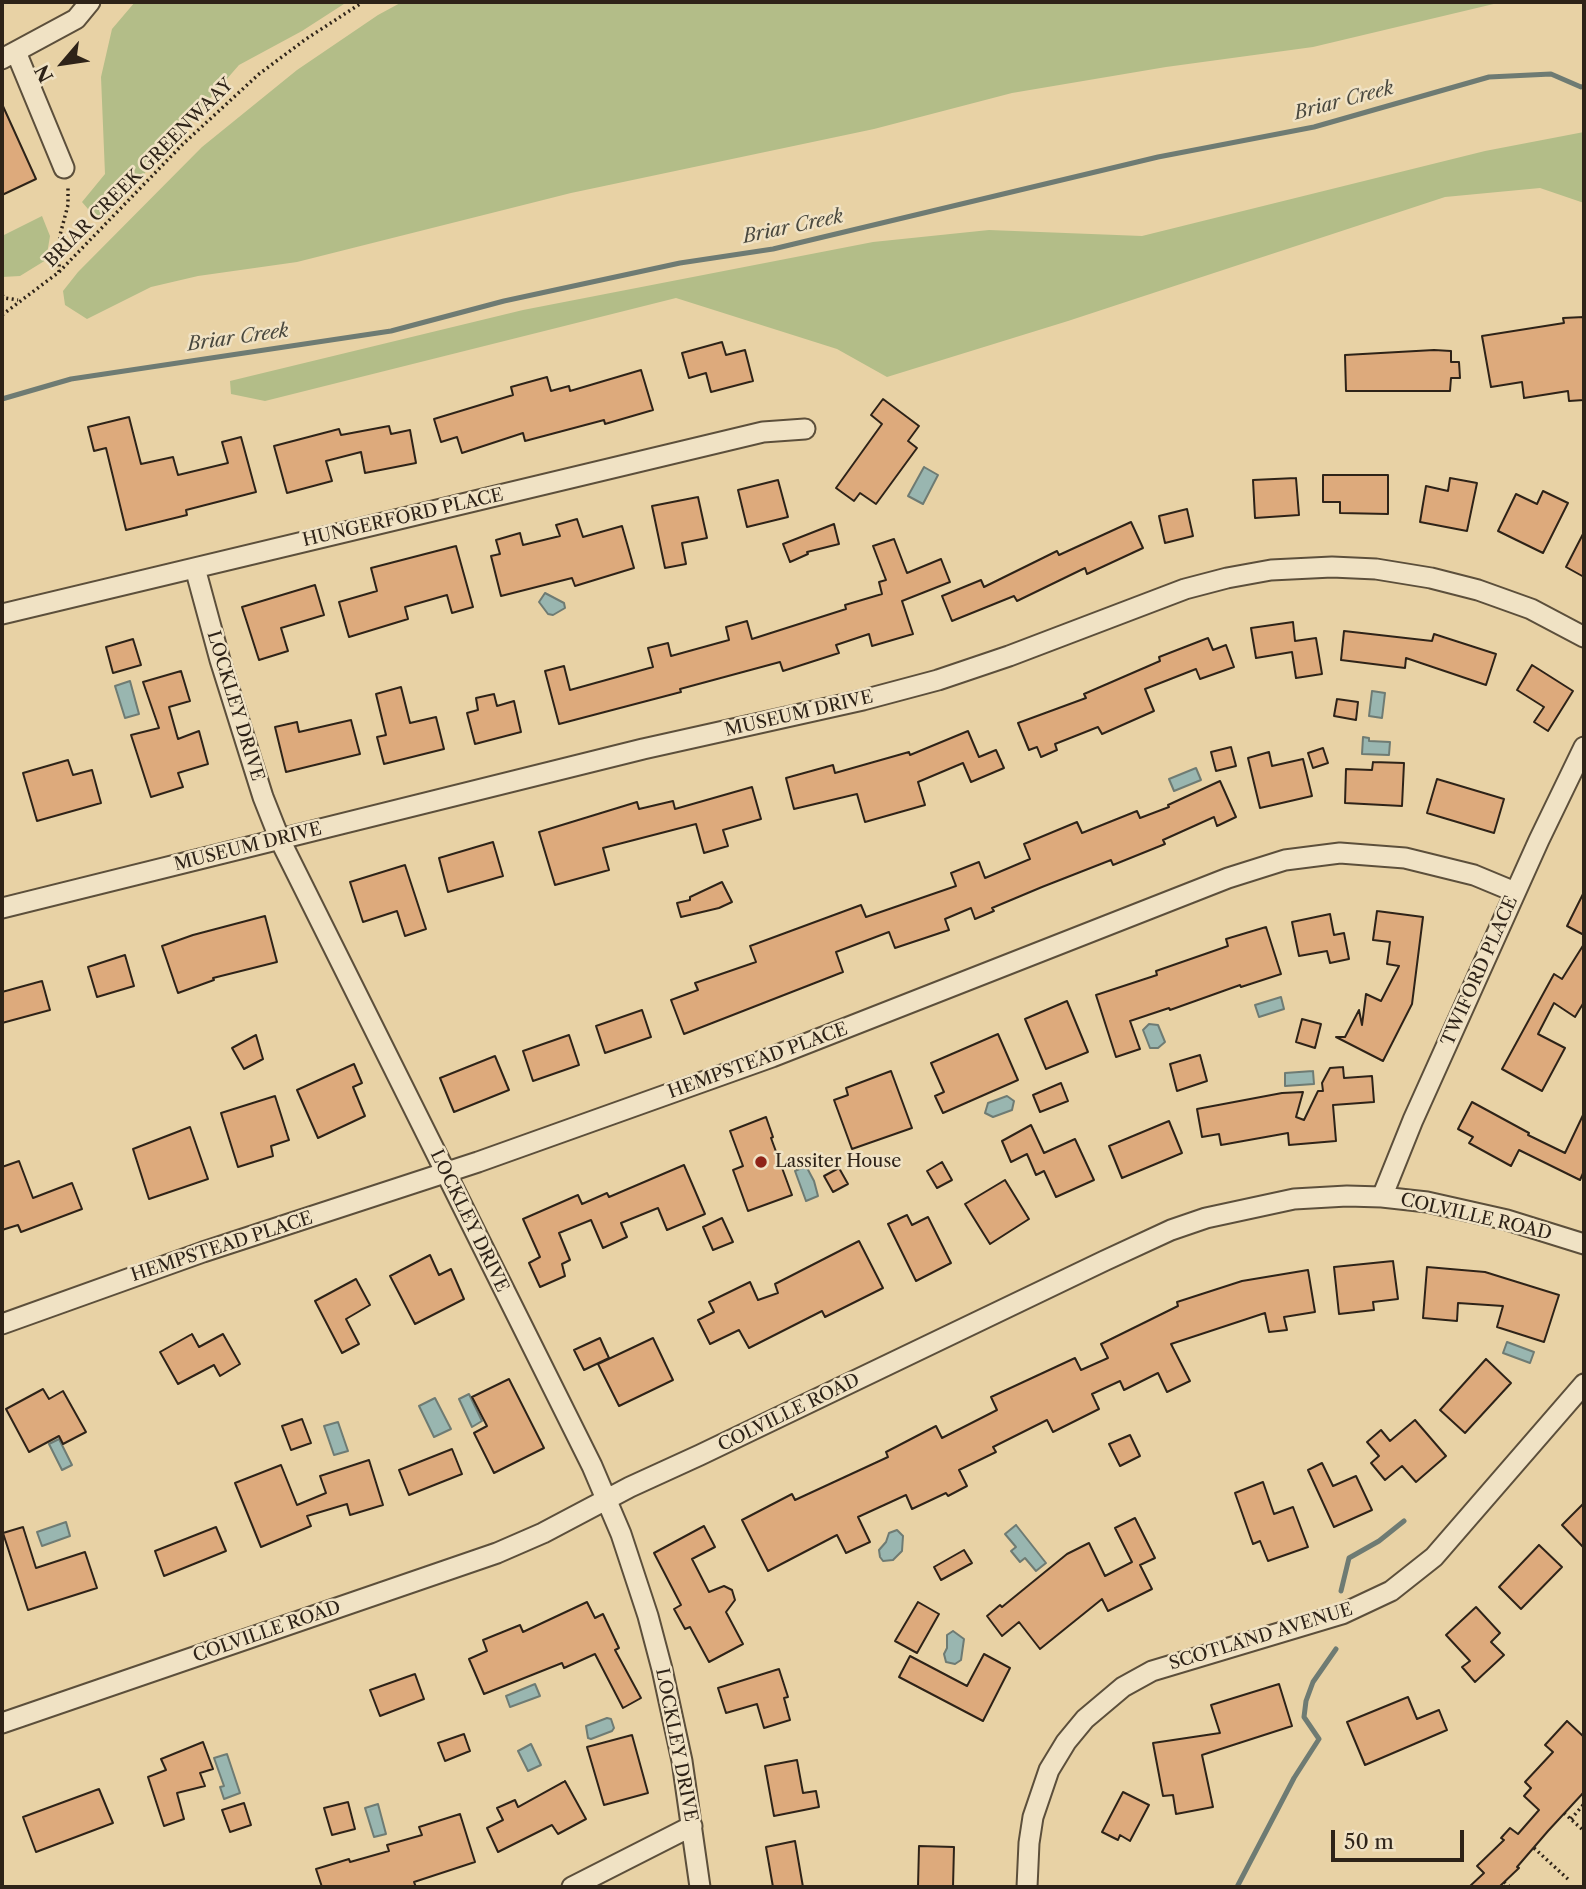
<!DOCTYPE html>
<html>
<head>
<meta charset="utf-8">
<style>
	body { margin:0 }
	#map { position:relative; width:1586px; height:1889px; overflow:hidden; background:#e8d2a5; font-family:"Libre Caslon Text",serif }
	canvas { display:block }
	.frame { position:absolute; inset:0; border:4px solid #2e2318; pointer-events:none }
	.north { position:absolute; left:28px; top:28px; width:70px; height:70px; -webkit-text-stroke:5px #f0e2c4; paint-order:stroke; rotate:241deg; font-size:19px; font-weight:700; line-height:28px; text-align:center; color:#2e2318 }
	.north::after { content:''; display:block; margin:auto; width:24px; height:32px; background:#2e2318; clip-path:polygon(50% 0,100% 100%,50% 72%,0 100%) }
	.scale { position:absolute; left:1331px; top:1830px; width:133px; height:32px; box-sizing:border-box; border:4px solid #2e2318; border-top:0; padding-left:9px; font-size:21px; line-height:24px; white-space:nowrap; color:#2e2318; -webkit-text-stroke:5px #f0e2c4; paint-order:stroke }
</style>
</head>
<body>
<div id="map">
<canvas width="1586" height="1889"></canvas>
<div class="frame"></div>
<div class="north">N</div>
<div class="scale">50 m</div>
</div>
<script>
const ctx = document.querySelector('canvas').getContext('2d');
ctx.lineJoin = 'round';
function fill(path, color) {
  ctx.fillStyle = color;
  ctx.fill(path, 'evenodd');
}
function toPath(rows) {
  const path = new Path2D();
  for (const r of rows) {
    path.moveTo(r[0], r[1]);
    for (let i = 2; i < r.length; i += 2) path.lineTo(r[i], r[i + 1]);
  }
  return path;
}
function strokePath(path, color, width, dash) {
  ctx.strokeStyle = color;
  ctx.lineWidth = width;
  ctx.lineCap = dash ? 'butt' : 'round';
  ctx.setLineDash(dash || []);
  ctx.stroke(path);
}
function drawText(font, color, halo, rows, align = 'center') {
  ctx.font = font + ' "Libre Caslon Text",serif';
  ctx.lineWidth = 5;
  ctx.setLineDash([]);
  ctx.textBaseline = 'middle';
  ctx.strokeStyle = halo;
  ctx.fillStyle = color;
  for (const [text, x, y, turn = 0] of rows) {
    ctx.save();
    ctx.translate(x, y);
    ctx.rotate((+turn || 0) * Math.PI / 180);
    ctx.textAlign = isNaN(turn) ? turn : align;
    if (halo) ctx.strokeText(text, 0, 0);
    ctx.fillText(text, 0, 0);
    ctx.restore();
  }
}
const green = toPath([
	[135,2,347,2,302,31,239,65,110,213,94,216,82,202,105,174,101,77,112,29],
	[402,2,1502,2,1313,47,1166,67,1012,93,874,129,571,193,297,262,198,276,151,287,87,319,65,305,63,291,78,272,202,147,297,70,378,15],
	[1584,132,1584,203,1540,188,1445,197,1068,321,887,377,837,349,676,298,265,401,231,394,230,381,523,310,873,242,989,230,1142,236,1485,151],
	[42,216,50,236,46,260,20,276,2,277,2,236]
]);
const water = toPath([
	[924,467,938,475,923,504,908,496,924,467],
	[545,593,564,603,565,608,553,615,548,614,539,602,545,593],
	[130,681,139,714,125,718,115,686,130,681],
	[1372,691,1385,693,1382,718,1369,716,1372,691],
	[1363,737,1369,738,1369,741,1390,742,1389,755,1362,754,1363,737],
	[1196,768,1201,780,1174,791,1169,779,1196,768],
	[1281,997,1284,1009,1259,1017,1255,1005,1281,997],
	[1149,1024,1158,1025,1165,1042,1158,1048,1150,1048,1143,1030,1149,1024],
	[1313,1071,1314,1084,1285,1086,1285,1073,1313,1071],
	[1007,1096,1014,1101,1012,1110,993,1117,985,1113,988,1103,1007,1096],
	[806,1166,814,1181,818,1196,806,1201,795,1171,806,1166],
	[1507,1342,1534,1352,1530,1363,1503,1353,1507,1342],
	[469,1394,482,1421,472,1427,459,1399,469,1394],
	[435,1398,451,1429,434,1437,419,1406,435,1398],
	[338,1422,348,1451,334,1455,324,1426,338,1422],
	[59,1439,72,1465,62,1470,49,1444,59,1439],
	[66,1522,70,1536,42,1546,37,1532,66,1522],
	[1016,1525,1046,1563,1036,1571,1025,1558,1020,1562,1011,1551,1016,1547,1005,1534,1016,1525],
	[897,1530,903,1536,902,1551,893,1560,883,1561,880,1557,879,1550,886,1542,889,1533,897,1530],
	[953,1631,964,1639,961,1660,955,1664,946,1662,944,1654,947,1648,947,1635,953,1631],
	[535,1684,540,1696,510,1707,506,1696,535,1684],
	[607,1718,611,1719,614,1728,612,1731,591,1739,588,1738,586,1726,607,1718],
	[531,1744,541,1765,528,1771,518,1751,531,1744],
	[227,1754,240,1793,224,1799,220,1787,224,1786,214,1758,227,1754],
	[378,1804,386,1834,374,1837,365,1808,378,1804]
]);
const stream = toPath([
	[2,399,71,379,391,331,504,301,680,263,773,249,1158,157,1314,127,1489,77,1551,74,1581,87,1584,86],
	[1341,1591,1349,1558,1379,1541,1404,1521],
	[1237,1887,1294,1778,1319,1739,1304,1717,1306,1701,1313,1682,1336,1649]
]);
const building = toPath([
	[2,104,36,179,2,195,2,104],
	[1584,317,1584,400,1569,401,1568,391,1524,398,1522,382,1491,387,1482,336,1564,323,1563,318,1584,317],
	[722,342,726,355,745,350,753,381,711,392,706,373,689,378,682,353,722,342],
	[1434,350,1451,351,1451,362,1459,362,1460,378,1451,378,1450,391,1346,391,1345,355,1434,350],
	[641,370,653,410,605,424,604,420,525,441,523,433,462,453,457,437,441,442,434,419,513,395,511,387,547,377,551,391,569,386,570,391,641,370],
	[883,399,919,426,908,441,917,448,876,504,860,493,854,501,836,488,882,424,871,415,883,399],
	[129,417,141,464,173,457,178,475,228,463,222,442,241,437,256,492,186,510,187,515,126,530,106,448,94,451,88,427,129,417],
	[389,426,391,434,410,430,416,463,365,473,361,452,326,461,332,481,287,493,274,446,339,429,341,435,389,426],
	[1323,475,1388,475,1388,514,1340,513,1340,502,1323,502,1323,475],
	[1296,478,1299,515,1255,518,1253,480,1296,478],
	[1450,478,1477,483,1467,531,1420,522,1426,486,1448,491,1450,478],
	[778,480,788,517,747,527,738,490,778,480],
	[1543,491,1568,503,1543,553,1498,531,1516,494,1537,504,1543,491],
	[698,497,707,538,682,543,686,564,665,568,652,506,698,497],
	[1187,509,1193,536,1165,543,1159,516,1187,509],
	[577,519,583,537,622,526,634,568,575,586,572,578,501,596,491,556,500,554,496,540,520,533,523,545,560,536,556,525,577,519],
	[1131,522,1143,548,1087,574,1085,568,1017,601,1014,596,952,621,942,596,981,580,984,587,1057,551,1059,555,1131,522],
	[834,524,839,544,807,552,808,554,790,562,783,544,834,524],
	[1584,532,1584,577,1566,567,1584,532],
	[894,539,907,573,941,559,950,582,902,601,913,634,872,646,869,634,836,645,839,653,783,671,780,662,680,689,681,692,559,724,545,671,564,666,570,690,653,667,648,648,668,643,671,656,729,640,726,627,747,621,752,639,846,609,845,605,882,594,879,582,886,580,873,546,894,539],
	[456,546,473,607,452,613,447,595,405,607,408,619,349,637,339,602,377,591,371,568,456,546],
	[315,585,324,615,281,628,288,651,259,660,242,607,315,585],
	[1293,622,1295,641,1316,638,1322,674,1296,678,1292,652,1256,658,1251,628,1293,622],
	[1344,631,1432,641,1434,634,1496,654,1486,685,1406,658,1405,668,1341,660,1344,631],
	[1208,638,1213,650,1226,645,1234,667,1200,679,1196,669,1145,689,1154,711,1102,734,1098,727,1055,744,1057,750,1041,757,1037,747,1029,750,1018,723,1086,698,1084,694,1160,661,1159,657,1208,638],
	[133,639,141,665,113,673,106,647,133,639],
	[1532,665,1573,691,1548,731,1534,722,1544,707,1517,690,1532,665],
	[181,671,190,701,169,707,178,739,199,731,208,764,178,773,183,787,151,797,131,735,159,728,143,682,181,671],
	[401,687,410,723,436,717,444,749,384,764,377,737,386,735,376,694,401,687],
	[494,694,497,706,514,701,521,732,475,744,467,713,478,710,476,698,494,694],
	[1337,699,1358,702,1356,720,1334,716,1337,699],
	[351,720,360,754,286,772,275,727,297,722,299,732,351,720],
	[968,731,979,757,996,750,1004,768,971,782,963,763,918,782,925,805,865,822,857,794,794,809,786,778,833,765,835,773,909,752,910,755,968,731],
	[1231,747,1236,766,1216,771,1211,752,1231,747],
	[1323,748,1328,763,1313,768,1308,753,1323,748],
	[1269,752,1272,766,1303,759,1312,796,1260,808,1248,758,1269,752],
	[68,760,73,775,92,770,101,803,37,821,23,773,68,760],
	[1373,762,1404,763,1402,806,1345,803,1346,769,1372,770,1373,762],
	[1437,779,1504,799,1494,833,1427,813,1437,779],
	[1220,781,1236,817,1217,826,1214,817,1163,840,1165,844,1113,865,1111,860,1042,887,992,908,994,911,975,919,971,908,945,919,949,930,895,948,889,932,836,952,843,972,684,1034,671,1000,698,990,695,983,756,962,750,946,861,905,866,917,956,886,951,873,979,862,985,878,1030,859,1024,844,1077,822,1082,833,1137,811,1140,818,1169,807,1168,805,1220,781],
	[752,787,761,819,723,830,728,846,704,853,696,824,603,848,609,870,555,885,539,832,637,802,639,809,673,801,675,809,752,787],
	[493,842,503,876,448,892,439,858,493,842],
	[405,865,426,929,405,936,397,911,363,922,350,882,405,865],
	[722,882,732,902,719,908,681,917,677,903,690,900,690,897,722,882],
	[1584,892,1584,935,1567,926,1584,892],
	[1377,911,1423,917,1412,1004,1383,1061,1336,1037,1345,1037,1359,1010,1362,1025,1366,994,1381,1001,1399,966,1387,964,1390,942,1373,940,1377,911],
	[1330,914,1334,935,1344,933,1349,959,1330,963,1327,951,1299,956,1292,922,1330,914],
	[265,916,277,962,213,978,214,980,178,993,162,946,193,935,265,916],
	[1266,927,1281,974,1241,987,1240,985,1170,1010,1169,1008,1130,1021,1140,1049,1116,1057,1096,995,1157,975,1156,971,1228,946,1226,939,1266,927],
	[1584,944,1584,1002,1575,1017,1554,1003,1538,1034,1565,1048,1542,1091,1502,1069,1554,974,1562,979,1584,944],
	[125,955,134,986,97,997,88,967,125,955],
	[42,981,50,1010,2,1023,2,992,42,981],
	[1067,1001,1088,1052,1046,1069,1025,1019,1067,1001],
	[642,1010,651,1037,605,1053,596,1026,642,1010],
	[1302,1019,1321,1024,1315,1048,1296,1042,1302,1019],
	[998,1034,1018,1080,943,1113,935,1096,944,1092,931,1063,998,1034],
	[256,1035,263,1059,244,1069,232,1048,256,1035],
	[569,1035,579,1065,533,1081,523,1051,569,1035],
	[1200,1055,1207,1081,1177,1091,1170,1064,1200,1055],
	[495,1056,509,1090,454,1112,440,1078,495,1056],
	[354,1064,362,1083,353,1087,365,1116,318,1138,297,1090,354,1064],
	[1343,1067,1344,1078,1372,1076,1374,1102,1333,1105,1336,1141,1289,1145,1288,1133,1221,1145,1219,1134,1202,1137,1197,1109,1282,1093,1303,1092,1296,1117,1304,1120,1318,1091,1323,1091,1322,1083,1330,1068,1343,1067],
	[891,1071,912,1128,852,1149,834,1100,848,1095,846,1088,891,1071],
	[1061,1083,1068,1101,1040,1112,1033,1095,1061,1083],
	[275,1096,289,1140,271,1146,273,1156,238,1167,221,1113,275,1096],
	[1472,1102,1529,1133,1528,1135,1565,1153,1584,1113,1584,1171,1580,1180,1519,1150,1511,1166,1469,1143,1473,1137,1458,1129,1472,1102],
	[766,1117,773,1137,771,1138,792,1195,748,1211,733,1170,743,1166,730,1131,766,1117],
	[1169,1121,1182,1153,1122,1178,1109,1146,1169,1121],
	[1031,1125,1044,1153,1075,1139,1094,1180,1056,1197,1044,1171,1036,1175,1027,1154,1011,1162,1002,1141,1031,1125],
	[190,1127,208,1179,149,1199,133,1149,190,1127],
	[19,1161,33,1198,72,1183,82,1209,21,1232,18,1225,2,1230,2,1167,19,1161],
	[942,1162,952,1180,937,1188,927,1171,942,1162],
	[684,1165,705,1214,667,1230,658,1208,621,1223,627,1237,603,1248,591,1220,559,1233,570,1260,562,1264,565,1276,540,1287,529,1263,540,1257,523,1219,578,1195,582,1204,607,1193,609,1197,684,1165],
	[839,1168,848,1184,833,1192,824,1176,839,1168],
	[1005,1180,1029,1219,990,1244,965,1204,1005,1180],
	[907,1215,912,1225,928,1217,951,1263,916,1281,888,1224,907,1215],
	[722,1218,733,1242,713,1250,703,1227,722,1218],
	[859,1241,883,1288,825,1317,822,1311,749,1348,739,1330,710,1344,698,1320,714,1312,709,1302,750,1282,758,1300,778,1293,775,1284,859,1241],
	[430,1255,439,1275,451,1269,464,1299,415,1324,390,1276,430,1255],
	[1393,1261,1398,1299,1373,1302,1374,1310,1339,1314,1334,1267,1393,1261],
	[1427,1267,1485,1272,1559,1295,1544,1342,1497,1327,1503,1306,1458,1303,1457,1321,1423,1318,1427,1267],
	[1308,1270,1315,1312,1284,1317,1287,1330,1269,1332,1265,1313,1171,1344,1190,1381,1167,1392,1158,1373,1124,1390,1120,1381,1092,1394,1099,1409,1053,1432,1047,1420,993,1447,996,1452,959,1470,967,1486,948,1496,946,1493,912,1509,906,1495,858,1517,870,1542,846,1553,837,1535,768,1571,742,1520,792,1494,795,1500,888,1457,886,1452,936,1426,942,1438,997,1410,991,1397,1075,1358,1081,1370,1108,1358,1101,1344,1178,1306,1177,1302,1242,1281,1308,1270],
	[356,1279,370,1305,346,1319,359,1344,342,1353,315,1301,356,1279],
	[192,1334,199,1347,223,1334,240,1364,220,1376,214,1365,178,1384,160,1352,192,1334],
	[600,1338,609,1358,584,1370,574,1350,600,1338],
	[653,1338,673,1380,619,1406,598,1364,653,1338],
	[1486,1359,1511,1383,1465,1433,1440,1410,1486,1359],
	[509,1379,544,1448,494,1473,474,1433,487,1426,472,1397,509,1379],
	[43,1389,49,1399,63,1391,86,1432,63,1444,59,1436,29,1452,6,1409,43,1389],
	[302,1419,311,1443,291,1450,282,1426,302,1419],
	[1415,1420,1446,1456,1416,1482,1402,1466,1385,1480,1371,1463,1379,1456,1367,1442,1381,1430,1390,1441,1415,1420],
	[1130,1435,1140,1456,1120,1466,1109,1444,1130,1435],
	[452,1449,462,1474,409,1495,399,1470,452,1449],
	[369,1460,383,1505,350,1515,347,1504,307,1516,311,1526,261,1547,235,1483,281,1465,297,1505,326,1493,320,1476,369,1460],
	[1322,1463,1333,1486,1356,1476,1372,1510,1334,1527,1308,1470,1322,1463],
	[1263,1482,1274,1514,1293,1507,1308,1547,1268,1561,1260,1541,1253,1544,1235,1493,1263,1482],
	[1584,1503,1584,1548,1562,1525,1584,1503],
	[1135,1518,1155,1558,1140,1565,1152,1589,1108,1611,1102,1599,1040,1649,1019,1622,1002,1636,987,1616,1000,1605,1002,1607,1067,1554,1089,1543,1105,1576,1132,1562,1115,1528,1135,1518],
	[704,1526,715,1547,692,1559,709,1592,724,1586,732,1590,735,1600,726,1612,743,1644,709,1662,690,1627,685,1629,674,1609,681,1605,654,1553,704,1526],
	[23,1527,36,1568,85,1552,97,1588,28,1610,3,1533,23,1527],
	[216,1527,226,1551,164,1576,155,1551,216,1527],
	[1539,1545,1562,1567,1521,1609,1499,1587,1539,1545],
	[964,1550,972,1563,941,1580,934,1567,964,1550],
	[587,1602,595,1618,603,1614,619,1648,615,1650,641,1698,623,1708,595,1654,564,1668,562,1663,484,1694,469,1659,487,1651,483,1640,520,1625,523,1632,587,1602],
	[918,1602,939,1614,917,1653,895,1641,918,1602],
	[1476,1607,1500,1633,1491,1642,1504,1655,1475,1682,1462,1667,1470,1661,1446,1635,1476,1607],
	[984,1654,1010,1668,983,1721,899,1677,910,1656,967,1686,984,1654],
	[779,1669,788,1697,784,1698,790,1720,764,1728,757,1704,726,1713,718,1688,779,1669],
	[415,1674,424,1699,380,1716,370,1690,415,1674],
	[1279,1684,1292,1726,1202,1755,1213,1807,1176,1814,1173,1795,1163,1796,1153,1743,1220,1733,1211,1705,1279,1684],
	[1408,1697,1417,1719,1439,1710,1447,1730,1365,1765,1347,1722,1408,1697],
	[1567,1721,1584,1737,1584,1792,1548,1831,1517,1867,1519,1868,1499,1887,1469,1887,1484,1873,1477,1866,1504,1840,1501,1838,1510,1828,1518,1834,1539,1810,1524,1796,1531,1788,1525,1782,1553,1752,1545,1745,1567,1721],
	[464,1734,470,1751,445,1761,438,1743,464,1734],
	[632,1735,648,1793,604,1805,587,1747,632,1735],
	[203,1742,213,1769,200,1773,205,1786,177,1793,184,1819,164,1826,148,1777,166,1770,161,1759,203,1742],
	[797,1760,803,1793,816,1791,819,1807,774,1816,765,1766,797,1760],
	[565,1781,586,1819,558,1834,552,1825,498,1852,487,1828,503,1820,497,1808,515,1800,518,1807,565,1781],
	[99,1789,113,1823,36,1852,23,1817,99,1789],
	[1123,1792,1149,1805,1130,1841,1120,1835,1118,1840,1102,1832,1123,1792],
	[348,1802,355,1829,332,1835,324,1808,348,1802],
	[244,1803,251,1825,230,1832,222,1810,244,1803],
	[460,1814,475,1862,414,1882,416,1887,322,1887,316,1869,349,1859,350,1862,389,1851,387,1845,422,1835,419,1827,460,1814],
	[795,1841,803,1887,773,1887,766,1847,795,1841],
	[919,1846,954,1847,953,1887,918,1887,919,1846]
]);
const path = toPath([
	[59,272,60,235,68,205,68,185],
	[2,295,5,298,18,300],
	[2,315,59,272,183,144,259,74,306,39,363,2],
	[1564,1813,1584,1831],
	[1571,1819,1584,1804],
	[1534,1848,1570,1881],
	[1504,1882,1510,1887]
]);
const minor = toPath([
	[16,52,64,168],
	[2,59,76,19,90,2],
	[195,568,220,660,263,797,280,840,592,1466,621,1534,648,1616,662,1669,682,1761,700,1887],
	[2,614,763,432,805,429],
	[2,908,643,749,863,700,938,680,1009,656,1185,589,1227,578,1271,570,1332,567,1376,569,1431,578,1478,590,1531,609,1584,637],
	[1382,1197,1413,1120,1539,840,1584,747],
	[2,1324,203,1252,478,1162,772,1057,1228,878,1285,860,1340,853,1405,858,1474,875,1515,892],
	[2,1723,497,1553,543,1533,630,1487,700,1455,1104,1261,1171,1230,1206,1218,1294,1199,1347,1196,1382,1197,1427,1202,1507,1220,1584,1244],
	[572,1887,692,1826],
	[1027,1887,1029,1843,1033,1817,1049,1770,1066,1742,1085,1719,1123,1687,1152,1671,1342,1614,1391,1591,1434,1557,1584,1384]
]);
const markers = [
	[761,1162,7,"#8f2418"]
];
const streetNames = [
	["BRIAR CREEK GREENWAAY",139,173,-45],
	["HUNGERFORD PLACE",403,518,-13],
	["LOCKLEY DRIVE",235,706,73],
	["MUSEUM DRIVE",799,714,-13],
	["MUSEUM DRIVE",248,847,-14],
	["TWIFORD PLACE",1480,971,-66],
	["HEMPSTEAD PLACE",758,1061,-20],
	["COLVILLE ROAD",1476,1217,13],
	["LOCKLEY DRIVE",469,1221,64],
	["HEMPSTEAD PLACE",222,1247,-18],
	["COLVILLE ROAD",789,1413,-26],
	["COLVILLE ROAD",267,1632,-19],
	["SCOTLAND AVENUE",1261,1637,-17],
	["LOCKLEY DRIVE",676,1745,79]
];
const poiNames = [
	["Lassiter House",775,1162]
];
const waterNames = [
	["Briar Creek",1344,101,-15],
	["Briar Creek",793,227,-12],
	["Briar Creek",238,338,-8]
];
fill(green, '#b3bd88');
fill(water, '#99b6b0');
strokePath(water, '#6e7b73', 2);
strokePath(stream, '#6e7b73', 5);
fill(building, '#ddaa7c');
strokePath(building, '#2e2318', 2);
strokePath(minor, '#5c4f3b', 23);
strokePath(path, '#2e2318', 3.5, [2, 3.5]);
strokePath(minor, '#f0e2c4', 19);
for (const [x, y, r, color] of markers) {
  const dot = new Path2D();
  dot.arc(x, y, r, 0, 2 * Math.PI);
  ctx.fillStyle = color;
  ctx.fill(dot);
  strokePath(dot, '#f0e2c4', 2.5);
}
drawText('18px', '#2e2318', '#f0e2c4', streetNames);
drawText('18px', '#2e2318', '#f0e2c4', poiNames, 'left');
drawText('italic 19px', '#49483e', '#f0e2c4', waterNames);
</script>
</body>
</html>
